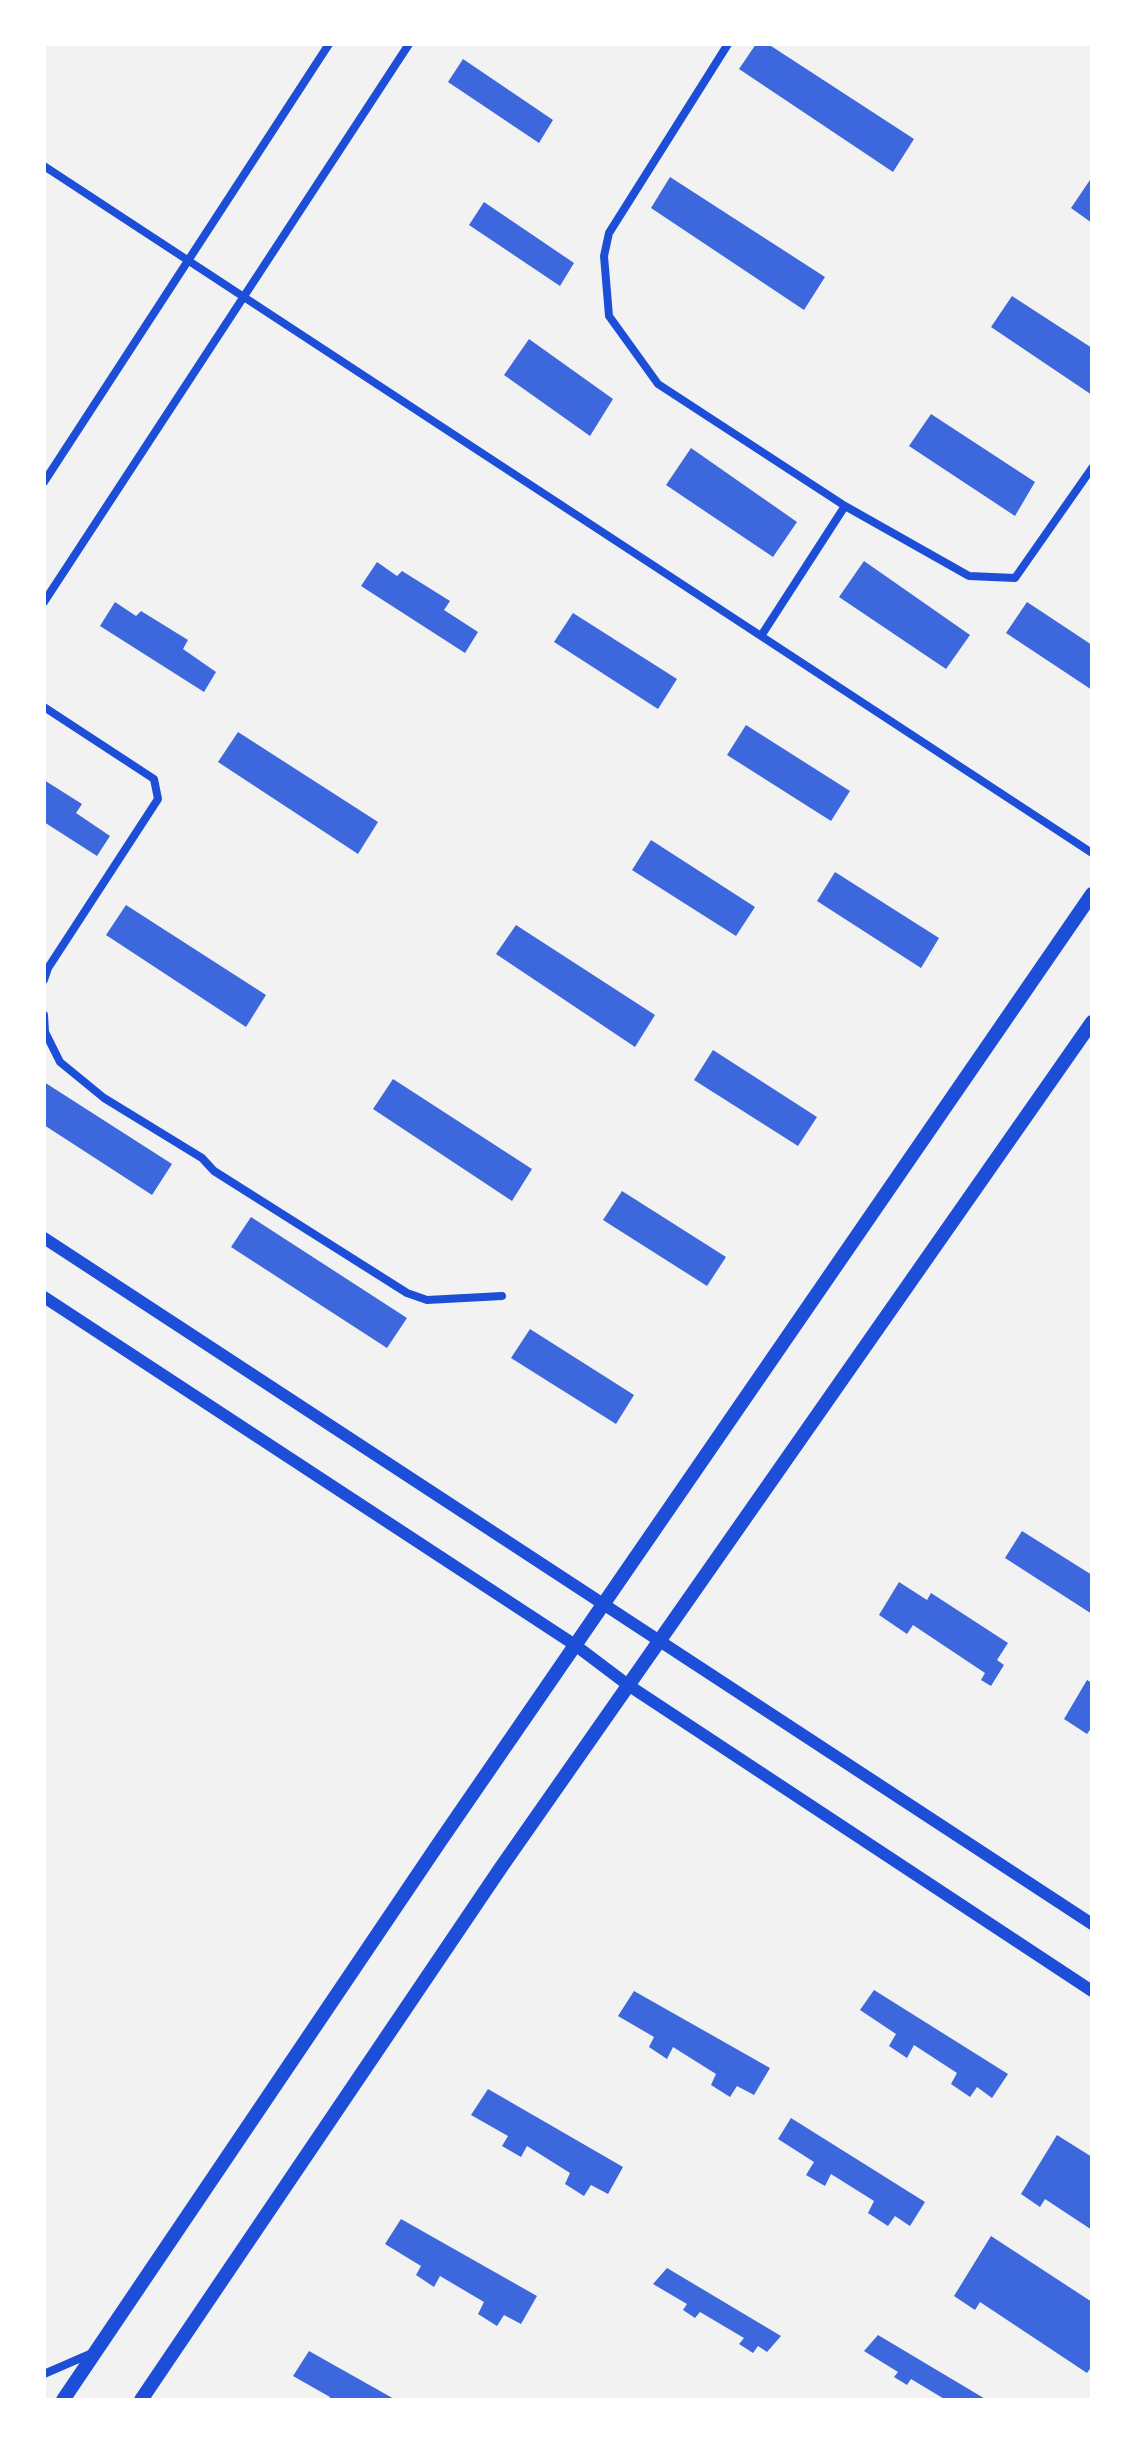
<!DOCTYPE html>
<html>
<head>
<meta charset="utf-8">
<style>
	body { margin:0 }
	#map { position:relative; width:1136px; height:2444px; overflow:hidden; background:#f2f2f2; font-family:"Roboto Serif",serif }
	canvas { display:block }
	.frame { position:absolute; inset:0; border:46px solid #fff; pointer-events:none }
</style>
</head>
<body>
<div id="map">
<canvas width="1136" height="2444"></canvas>
<div class="frame"></div>
</div>
<script>
const ctx = document.querySelector('canvas').getContext('2d');
ctx.lineJoin = 'round';
function fill(path, color) {
  ctx.fillStyle = color;
  ctx.fill(path, 'evenodd');
}
function toPath(rows) {
  const path = new Path2D();
  for (const r of rows) {
    path.moveTo(r[0], r[1]);
    for (let i = 2; i < r.length; i += 2) path.lineTo(r[i], r[i + 1]);
  }
  return path;
}
function strokePath(path, color, width, dash) {
  ctx.strokeStyle = color;
  ctx.lineWidth = width;
  ctx.lineCap = dash ? 'butt' : 'round';
  ctx.setLineDash(dash || []);
  ctx.stroke(path);
}
const building = toPath([
	[756,44,768,44,914,139,893,172,739,69],
	[463,59,553,120,539,143,448,82],
	[670,177,825,277,804,310,651,208],
	[1092,177,1092,223,1071,208],
	[484,202,574,263,560,286,469,225],
	[1012,296,1092,348,1092,395,991,327],
	[529,339,613,399,590,436,504,375],
	[931,414,1035,482,1015,516,909,446],
	[691,448,797,522,773,557,666,485],
	[864,561,970,635,946,669,839,597],
	[377,562,397,576,402,571,450,601,444,610,478,632,465,653,361,586],
	[115,602,136,616,141,611,188,640,183,649,216,672,204,692,100,626],
	[1027,602,1092,645,1092,690,1006,633],
	[573,613,677,679,658,709,554,642],
	[746,725,850,791,831,821,727,755],
	[238,732,378,822,358,854,218,762],
	[44,780,82,804,76,813,110,836,97,856,44,822],
	[651,840,755,907,736,936,632,870],
	[835,872,939,938,921,968,817,901],
	[126,905,266,995,246,1027,106,935],
	[516,925,655,1015,635,1047,496,954],
	[713,1050,817,1117,798,1146,694,1080],
	[393,1079,532,1169,512,1201,373,1109],
	[44,1082,172,1164,152,1195,44,1125],
	[622,1191,726,1257,707,1286,603,1220],
	[251,1217,407,1318,387,1348,231,1247],
	[530,1329,634,1395,616,1424,511,1358],
	[1022,1531,1092,1575,1092,1614,1005,1558],
	[899,1582,927,1600,931,1593,1008,1643,997,1660,1004,1665,991,1686,981,1680,985,1673,913,1625,907,1634,879,1615],
	[1087,1680,1092,1683,1092,1727,1087,1734,1064,1719],
	[874,1990,1008,2074,992,2098,977,2087,970,2097,951,2084,957,2073,914,2045,907,2058,889,2046,896,2034,860,2010],
	[634,1991,770,2068,754,2095,737,2086,730,2097,711,2085,716,2074,673,2047,667,2059,649,2047,654,2037,618,2016],
	[488,2089,623,2167,608,2194,591,2185,584,2196,565,2184,570,2173,527,2146,521,2157,502,2146,508,2136,471,2115],
	[791,2118,925,2202,910,2226,895,2216,888,2226,868,2213,874,2201,831,2174,825,2186,806,2175,814,2162,778,2139],
	[1057,2135,1092,2157,1092,2230,1045,2199,1040,2207,1021,2194],
	[401,2219,537,2296,521,2324,504,2315,497,2326,478,2314,484,2302,440,2276,434,2287,416,2275,421,2266,385,2244],
	[991,2236,1092,2302,1092,2366,1087,2373,980,2302,975,2310,954,2296],
	[667,2268,781,2336,767,2352,758,2346,753,2353,739,2344,744,2338,700,2312,695,2318,683,2310,687,2304,653,2284],
	[878,2335,987,2400,946,2400,911,2379,907,2385,894,2377,898,2372,864,2351],
	[309,2351,396,2400,328,2400,330,2397,293,2376]
]);
const minor = toPath([
	[728,44,609,233,604,256,609,316,658,384,845,506,969,576,1015,578,1092,468],
	[44,166,1092,853],
	[44,482,329,44],
	[44,602,409,44],
	[761,636,845,506],
	[44,707,154,779,158,799,48,968,44,980],
	[44,1015,45,1032,60,1062,104,1098,202,1158,214,1171,407,1293,427,1300,502,1296],
	[44,2374,90,2354]
]);
const secondary = toPath([
	[44,1238,1092,1924],
	[44,1297,575,1645,628,1685,1092,1991]
]);
const primary = toPath([
	[63,2400,439,1843,1092,894],
	[141,2400,502,1866,1092,1022]
]);
fill(building, '#3d67dc');
strokePath(minor, '#1d4ed8', 8);
strokePath(secondary, '#1d4ed8', 12);
strokePath(primary, '#1d4ed8', 14);
</script>
</body>
</html>
